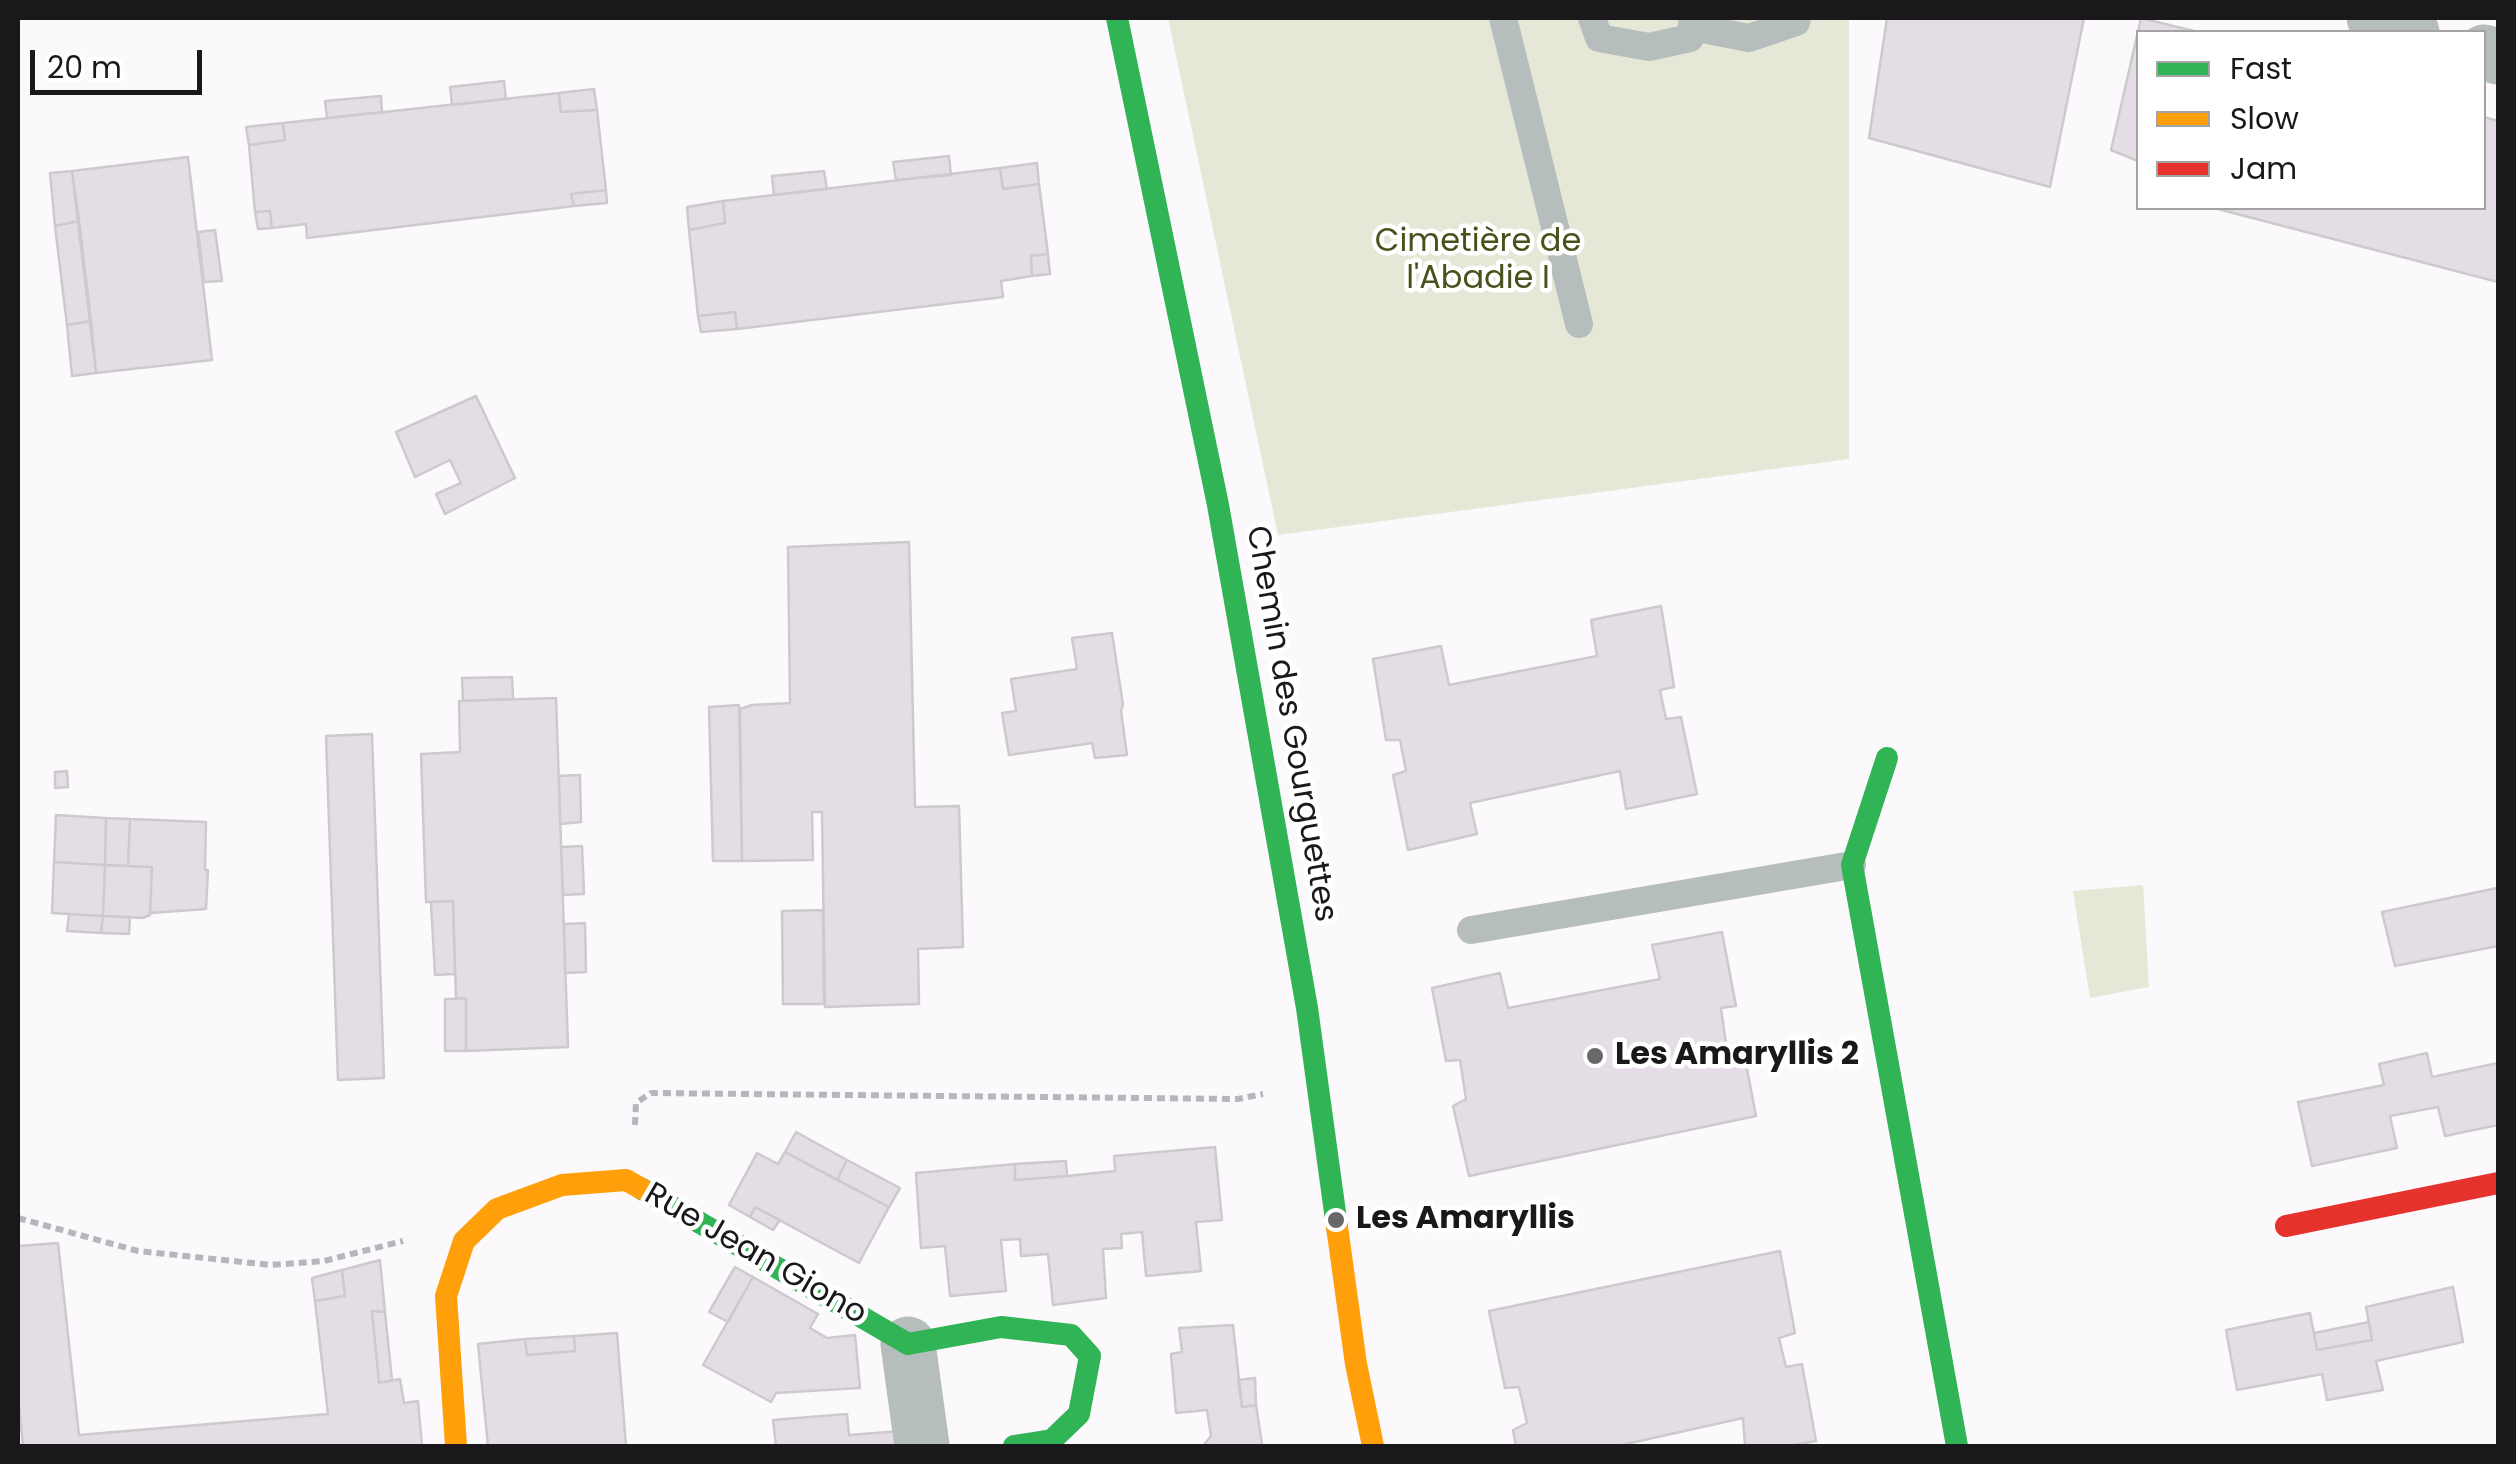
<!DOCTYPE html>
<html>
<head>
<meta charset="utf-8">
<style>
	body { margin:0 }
	#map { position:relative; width:2516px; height:1464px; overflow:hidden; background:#fcf9fc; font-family:Poppins,sans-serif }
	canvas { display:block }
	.frame { position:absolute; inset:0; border:20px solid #1a181a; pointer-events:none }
	.legend { position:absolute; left:2136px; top:30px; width:350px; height:180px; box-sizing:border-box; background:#fff; border:2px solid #a3a3a3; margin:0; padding:12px 18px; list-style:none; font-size:30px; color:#1a181a }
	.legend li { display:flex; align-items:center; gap:20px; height:50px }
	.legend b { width:50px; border:2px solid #a3a3a3 }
	.scale { position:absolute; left:30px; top:50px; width:172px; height:45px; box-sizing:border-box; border:5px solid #1a181a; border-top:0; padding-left:12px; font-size:30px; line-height:35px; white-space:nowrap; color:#1a181a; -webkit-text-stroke:8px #fff; paint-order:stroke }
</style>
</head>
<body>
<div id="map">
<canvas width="2516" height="1464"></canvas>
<div class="frame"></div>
<ul class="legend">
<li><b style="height:12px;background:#30b455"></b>Fast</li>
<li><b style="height:12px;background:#ff9f0a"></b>Slow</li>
<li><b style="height:12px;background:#e5322d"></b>Jam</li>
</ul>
<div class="scale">20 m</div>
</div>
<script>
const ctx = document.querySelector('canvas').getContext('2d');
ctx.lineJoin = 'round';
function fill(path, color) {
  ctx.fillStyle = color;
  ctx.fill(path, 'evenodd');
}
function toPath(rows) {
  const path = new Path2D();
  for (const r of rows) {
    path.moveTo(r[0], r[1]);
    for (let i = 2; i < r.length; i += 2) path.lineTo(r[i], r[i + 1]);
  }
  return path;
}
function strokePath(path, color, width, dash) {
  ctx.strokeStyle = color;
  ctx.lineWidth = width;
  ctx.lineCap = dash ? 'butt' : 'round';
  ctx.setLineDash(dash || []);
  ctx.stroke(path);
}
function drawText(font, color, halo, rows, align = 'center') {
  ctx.font = font + ' Poppins,sans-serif';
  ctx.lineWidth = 9;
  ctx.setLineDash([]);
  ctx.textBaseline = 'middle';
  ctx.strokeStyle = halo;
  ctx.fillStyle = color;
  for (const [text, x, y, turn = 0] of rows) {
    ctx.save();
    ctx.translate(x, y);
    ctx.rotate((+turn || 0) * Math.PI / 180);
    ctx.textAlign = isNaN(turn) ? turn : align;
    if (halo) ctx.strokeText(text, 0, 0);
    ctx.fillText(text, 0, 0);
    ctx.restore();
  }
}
const green = toPath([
	[1168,18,1849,18,1849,459,1278,535],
	[2143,885,2149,987,2090,998,2073,891]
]);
const building = toPath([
	[1887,18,2084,18,2050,187,1869,138,1887,18],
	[2141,18,2198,32,2138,32,2138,161,2111,150,2141,18],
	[504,81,506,99,452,105,450,87,504,81],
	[594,89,597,110,561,112,559,93,594,89],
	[559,93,561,112,597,110,606,190,571,194,574,206,307,238,306,224,272,228,270,211,255,212,249,145,285,140,283,123,559,93],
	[381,96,382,112,327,118,325,101,381,96],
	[2484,117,2498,121,2498,282,2214,208,2484,208,2484,117],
	[283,123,285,140,249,145,246,127,283,123],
	[949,156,951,175,896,180,893,162,949,156],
	[188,157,212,360,96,373,72,171,188,157],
	[1037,163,1039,184,1003,189,1000,168,1037,163],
	[1000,168,1003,189,1039,184,1048,254,1031,256,1032,276,1001,281,1003,297,737,329,735,312,698,316,689,230,725,223,723,201,1000,168],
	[72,171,79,221,55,226,50,173,72,171],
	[824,171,827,189,774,195,772,176,824,171],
	[606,190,607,203,574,206,571,194,606,190],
	[723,201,725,223,689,230,687,207,723,201],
	[270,211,272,228,258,229,255,212,270,211],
	[79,221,91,321,67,325,55,226,79,221],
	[215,230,222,281,204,282,198,232,215,230],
	[1048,254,1050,274,1032,276,1031,256,1048,254],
	[735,312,737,329,701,332,698,316,735,312],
	[91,321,96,373,72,376,67,325,91,321],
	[476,396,515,478,445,514,436,494,461,483,450,460,415,477,396,432,476,396],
	[909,542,915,807,959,806,963,947,918,949,919,1004,825,1007,822,812,812,812,813,860,742,861,740,709,752,705,790,703,788,547,909,542],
	[1661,606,1674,687,1660,690,1666,719,1681,717,1697,794,1626,809,1620,771,1470,803,1477,834,1408,850,1393,775,1406,771,1400,740,1386,740,1373,659,1441,646,1449,685,1597,656,1591,620,1661,606],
	[1112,633,1123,705,1121,711,1127,755,1095,758,1092,743,1009,755,1002,713,1016,711,1011,679,1077,669,1072,638,1112,633],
	[512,677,513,699,463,701,462,678,512,677],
	[556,698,568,1047,466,1051,466,998,456,999,453,901,426,902,421,754,460,752,459,701,556,698],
	[739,705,742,861,713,861,709,707,739,705],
	[372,734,384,1078,338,1080,326,736,372,734],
	[67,771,68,787,55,788,55,772,67,771],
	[580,775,581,822,560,824,559,776,580,775],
	[56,815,106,818,105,865,54,862,56,815],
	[106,818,130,819,128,866,105,865,106,818],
	[130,819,206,822,205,870,208,870,206,909,150,913,152,867,128,866,130,819],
	[582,846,584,894,563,895,561,847,582,846],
	[54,862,105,865,103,916,52,913,54,862],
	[105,865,152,867,150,915,143,918,103,916,105,865],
	[2497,888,2498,946,2395,966,2382,912,2497,888],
	[453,901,455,974,435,975,431,902,453,901],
	[823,910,824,1004,783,1004,782,911,823,910],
	[69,914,103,916,101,933,67,931,69,914],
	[103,916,130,917,129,934,101,933,103,916],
	[585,923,586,972,565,973,564,924,585,923],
	[1722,932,1736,1006,1721,1008,1727,1051,1743,1048,1756,1116,1469,1176,1453,1106,1466,1099,1460,1060,1446,1061,1432,988,1500,973,1508,1008,1660,979,1652,945,1722,932],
	[466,998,466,1051,445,1051,445,999,466,998],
	[2427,1053,2432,1077,2498,1063,2498,1125,2445,1136,2438,1107,2390,1116,2397,1148,2312,1166,2298,1102,2384,1085,2379,1064,2427,1053],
	[796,1132,847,1160,837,1180,785,1152,796,1132],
	[1215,1147,1222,1220,1196,1222,1201,1271,1146,1276,1142,1232,1121,1234,1122,1248,1103,1249,1106,1298,1053,1305,1048,1254,1021,1256,1020,1239,1001,1240,1006,1291,950,1296,945,1246,921,1248,916,1173,1015,1164,1015,1180,1067,1176,1115,1171,1114,1156,1215,1147],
	[785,1152,889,1207,859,1263,755,1207,750,1217,729,1205,757,1153,778,1164,785,1152],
	[847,1160,900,1188,889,1207,837,1180,847,1160],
	[1066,1161,1067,1176,1015,1180,1015,1164,1066,1161],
	[755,1207,780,1220,773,1230,750,1217,755,1207],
	[58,1243,79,1435,328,1414,315,1301,345,1296,342,1270,380,1260,385,1312,372,1311,379,1383,400,1379,404,1403,418,1401,422,1446,23,1446,18,1397,18,1246,58,1243],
	[1780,1251,1795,1333,1779,1338,1786,1367,1802,1364,1816,1441,1787,1446,1745,1446,1743,1418,1617,1446,1516,1446,1513,1430,1527,1423,1519,1387,1505,1388,1489,1311,1780,1251],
	[735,1267,753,1277,728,1322,709,1312,735,1267],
	[342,1270,345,1296,315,1301,312,1278,342,1270],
	[753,1277,818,1314,810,1328,827,1338,855,1335,860,1388,776,1393,771,1402,703,1365,753,1277],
	[2453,1287,2463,1342,2376,1361,2383,1390,2327,1400,2322,1374,2237,1390,2226,1330,2310,1313,2317,1350,2372,1340,2366,1307,2453,1287],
	[372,1311,385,1312,392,1380,379,1383,372,1311],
	[2369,1322,2372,1340,2317,1350,2314,1333,2369,1322],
	[1233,1325,1242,1407,1256,1405,1262,1444,1260,1446,1203,1446,1211,1436,1207,1410,1176,1413,1171,1354,1182,1352,1179,1328,1233,1325],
	[617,1333,626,1446,488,1446,478,1344,525,1339,527,1355,575,1351,574,1336,617,1333],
	[574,1336,575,1351,527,1355,525,1339,574,1336],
	[1255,1378,1256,1405,1242,1407,1238,1380,1255,1378],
	[847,1414,849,1435,901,1431,903,1446,776,1446,773,1420,847,1414]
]);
const path = toPath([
	[635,1125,636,1103,651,1093,1238,1099,1263,1094],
	[18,1218,138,1251,271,1265,324,1261,403,1241]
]);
const lane = toPath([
	[1503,18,1579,324],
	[1592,18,1599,38,1649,47,1690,38,1693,18],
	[1692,27,1749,38,1796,22,1797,18],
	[1471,930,1852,865]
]);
const street = toPath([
	[2374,18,2379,23,2412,32],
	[2484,52,2498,57],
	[908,1344,922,1446]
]);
const fast = toPath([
	[1117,18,1218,505,1307,1008,1337,1227],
	[1887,758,1852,865,1957,1446],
	[642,1189,908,1344,1001,1327,1071,1335,1090,1356,1079,1414,1052,1440,1014,1446]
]);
const slow = toPath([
	[1337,1227,1356,1364,1373,1446],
	[456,1446,446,1296,464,1241,497,1209,562,1185,626,1180,642,1189]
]);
const jam = toPath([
	[2286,1226,2498,1183]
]);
const markers = [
	[1595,1056,10,"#696769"],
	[1336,1220,10,"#696769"]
];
const parkNames = [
	["Cimetière de",1478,243],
	["l'Abadie I",1478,280]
];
const streetNames = [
	["Chemin des Gourguettes",1290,724,80],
	["Rue Jean Giono",755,1255,30]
];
const poiNames = [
	["Les Amaryllis 2",1615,1056],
	["Les Amaryllis",1356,1220]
];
fill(green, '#e5e7d7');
fill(building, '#e5dde5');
strokePath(building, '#cccacc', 2.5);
strokePath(path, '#b5b8ba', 6, [8, 5]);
strokePath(lane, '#b5bdbd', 28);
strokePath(street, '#b5bdbd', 55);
strokePath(fast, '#30b455', 22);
strokePath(slow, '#ff9f0a', 22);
strokePath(jam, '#e5322d', 22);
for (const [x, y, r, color] of markers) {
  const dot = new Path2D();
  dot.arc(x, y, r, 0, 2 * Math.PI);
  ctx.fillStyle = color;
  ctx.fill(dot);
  strokePath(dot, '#fff', 4);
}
drawText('32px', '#4a511a', '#fff', parkNames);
drawText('32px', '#1a181a', '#fff', streetNames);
drawText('bold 32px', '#1a181a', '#fff', poiNames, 'left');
</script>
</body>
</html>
